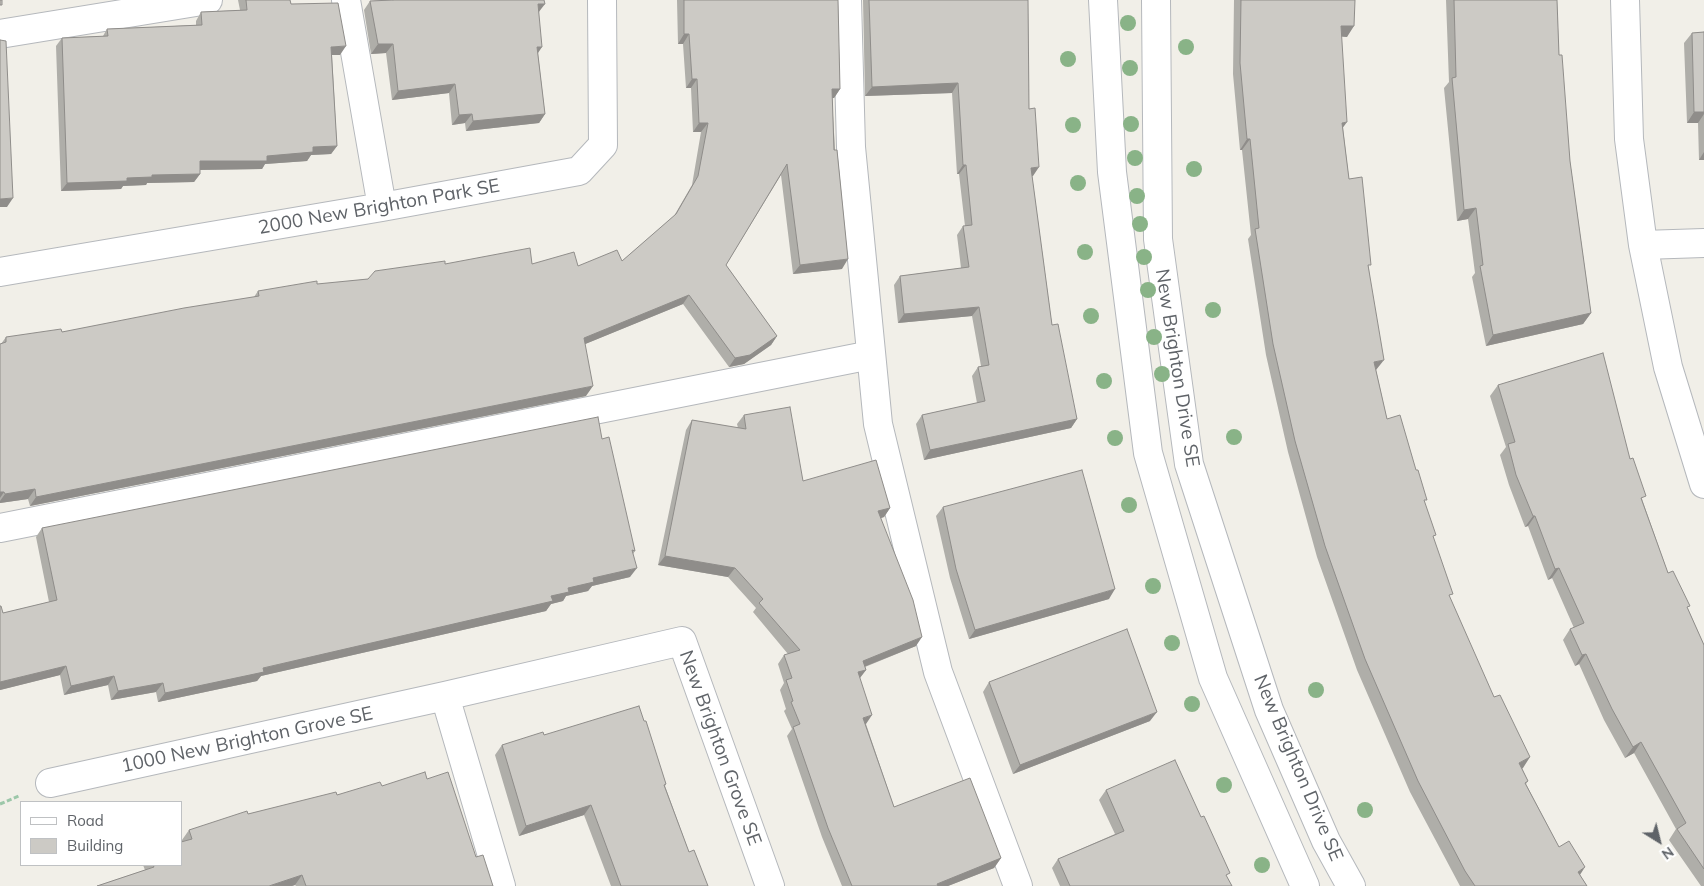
<!DOCTYPE html>
<html>
<head>
<meta charset="utf-8">
<style>
	body { margin:0 }
	#map { position:relative; width:1704px; height:886px; overflow:hidden; background:#f1efe8; font-family:Mulish,sans-serif }
	canvas { display:block }
	.legend { position:absolute; left:20px; top:801px; width:162px; height:65px; box-sizing:border-box; background:#fff; border:1px solid #bfc1c3; margin:0; padding:6px 9px; list-style:none; font-size:15px; color:#5f6368 }
	.legend li { display:flex; align-items:center; gap:10px; height:25px }
	.legend b { width:25px; border:1px solid #bfc1c3 }
	.north { position:absolute; left:1634px; top:816px; width:50px; height:50px; -webkit-text-stroke:4px #fff; paint-order:stroke; rotate:144deg; font-size:14px; font-weight:700; line-height:20px; text-align:center; color:#5f6368 }
	.north::after { content:''; display:block; margin:auto; width:18px; height:22px; background:#5f6368; clip-path:polygon(50% 0,100% 100%,50% 72%,0 100%) }
</style>
</head>
<body>
<div id="map">
<canvas width="1704" height="886"></canvas>
<ul class="legend">
<li><b style="height:6px;background:#fff"></b>Road</li>
<li><b style="height:14px;background:#cccac5"></b>Building</li>
</ul>
<div class="north">N</div>
</div>
<script>
const ctx = document.querySelector('canvas').getContext('2d');
ctx.lineJoin = 'round';
function toPath(rows) {
  const path = new Path2D();
  for (const r of rows) {
    path.moveTo(r[0], r[1]);
    for (let i = 2; i < r.length; i += 2) path.lineTo(r[i], r[i + 1]);
  }
  return path;
}
function strokePath(path, color, width, dash) {
  ctx.strokeStyle = color;
  ctx.lineWidth = width;
  ctx.lineCap = dash ? 'butt' : 'round';
  ctx.setLineDash(dash || []);
  ctx.stroke(path);
}
function fill(path, color) {
  ctx.fillStyle = color;
  ctx.fill(path, 'evenodd');
}
function drawText(font, color, halo, rows, align = 'center') {
  ctx.font = font + ' Mulish,sans-serif';
  ctx.lineWidth = 4.5;
  ctx.setLineDash([]);
  ctx.textBaseline = 'middle';
  ctx.strokeStyle = halo;
  ctx.fillStyle = color;
  for (const [text, x, y, turn = 0] of rows) {
    ctx.save();
    ctx.translate(x, y);
    ctx.rotate((+turn || 0) * Math.PI / 180);
    ctx.textAlign = isNaN(turn) ? turn : align;
    if (halo) ctx.strokeText(text, 0, 0);
    ctx.fillText(text, 0, 0);
    ctx.restore();
  }
}
const path = toPath([
	[0,804,19,796]
]);
const minor = toPath([
	[346,0,382,207],
	[847,0,851,147,878,424,938,672,1018,886],
	[1103,0,1112,172,1148,453,1213,678,1305,886],
	[1156,0,1158,239,1189,464,1269,710,1326,841,1351,886],
	[1625,0,1629,139,1643,245,1668,367,1704,484],
	[0,34,208,0],
	[1643,245,1704,243],
	[0,272,382,207,579,171,603,145,602,0],
	[0,528,871,355],
	[445,696,501,886],
	[50,783,445,696,682,641,770,886]
]);
const trees = [
	[1128,23],
	[1186,47],
	[1068,59],
	[1130,68],
	[1131,124],
	[1073,125],
	[1135,158],
	[1194,169],
	[1078,183],
	[1137,196],
	[1140,224],
	[1085,252],
	[1144,257],
	[1148,290],
	[1213,310],
	[1091,316],
	[1154,337],
	[1162,374],
	[1104,381],
	[1234,437],
	[1115,438],
	[1129,505],
	[1153,586],
	[1172,643],
	[1316,690],
	[1192,704],
	[1224,785],
	[1365,810],
	[1262,865]
];
const wall = toPath([
	[238,0,290,0,291,4,340,55,332,55,337,146,331,154,311,155,307,161,265,164,262,169,200,170,200,174,194,182,147,183,146,185,123,186,121,189,61,191,56,46,62,38,103,36,107,29,196,25,196,21,201,12,240,10],
	[386,0,544,0,539,12,538,54,545,114,539,123,466,131,465,123,452,125,449,93,392,100,386,53,371,54,364,10,370,1],
	[677,0,838,0,840,89,834,98,832,98,842,269,793,274,781,175,726,265,777,336,771,345,744,364,729,367,683,304,585,344,586,396,30,506,28,499,0,503,0,344,1,344,6,337,62,332,254,297,258,291,368,279,445,264,532,264,578,266,622,261,674,216,692,185,701,132,693,132,691,88,686,88,683,44,678,44],
	[863,0,1028,0,1029,109,1033,176,1032,176,1052,325,1077,419,1071,428,924,460,916,424,922,415,977,403,972,376,978,367,981,366,972,316,898,323,894,285,900,276,961,268,957,235,963,226,965,226,959,174,957,174,952,93,865,96],
	[1234,0,1355,0,1347,37,1341,36,1343,128,1349,179,1369,269,1376,370,1387,419,1424,503,1450,598,1523,768,1522,768,1528,781,1526,784,1559,847,1580,875,1587,886,1460,886,1410,792,1357,670,1317,557,1288,452,1266,355,1248,239,1251,235,1242,150,1240,150,1233,74],
	[1446,0,1557,0,1559,55,1570,161,1591,313,1583,324,1486,346,1472,277,1475,273,1468,219,1457,221,1444,88,1449,82],
	[1704,32,1704,160,1699,160,1698,123,1687,123,1684,43,1692,33],
	[1498,385,1630,459,1643,502,1668,573,1688,609,1704,645,1704,886,1701,886,1669,840,1676,829,1634,753,1625,758,1604,720,1579,664,1575,666,1563,640,1570,629,1574,628,1552,578,1548,580,1528,526,1525,527,1509,485,1500,455,1506,447,1490,396],
	[744,415,803,481,890,508,884,517,881,518,916,646,865,667,866,670,860,678,866,724,894,807,1001,858,994,868,948,886,842,886,822,837,787,736,792,729,784,711,786,709,780,690,784,683,778,664,784,655,788,654,753,612,756,608,728,577,658,565,686,430,692,420,738,428,737,424],
	[602,439,635,551,633,554,630,577,592,586,588,591,566,596,563,601,551,604,546,611,261,676,257,681,158,702,156,692,111,700,108,685,64,695,60,675,0,690,0,606,3,613,49,602,36,537,42,528],
	[943,507,1109,599,969,639,950,578,936,516],
	[989,682,1150,721,1013,774,983,692],
	[644,721,666,784,665,786,689,852,708,886,611,886,584,815,519,836,495,755,502,745,544,735],
	[427,779,476,857,493,886,296,886,295,885,292,886,97,886,145,870,143,865,181,865,182,840,189,830,248,814,337,795,382,786],
	[1106,790,1227,877,1232,886,1060,886,1052,868,1058,859,1115,834,1099,800]
]);
const shadedWall = toPath([
	[538,4,545,4,538,13],
	[1341,26,1354,26,1347,37,1333,36],
	[684,34,689,34,683,44,678,44],
	[378,44,393,44,386,53,371,54],
	[346,46,340,55,325,55,331,47],
	[537,47,542,47,536,56],
	[692,79,697,79,691,88,686,88],
	[958,83,952,93,865,96,872,87],
	[455,84,449,93,392,100,398,91],
	[832,89,840,89,834,98,825,98],
	[1694,112,1704,112,1704,114,1698,123,1687,123],
	[472,114,465,123,452,125,459,115],
	[545,114,539,123,466,131,473,121],
	[1347,122,1339,133,1342,123],
	[699,123,708,123,701,132,693,132],
	[1247,139,1250,139,1242,150,1240,150],
	[337,146,331,154,311,155,307,161,265,164,262,169,194,170,200,161,267,156,313,147],
	[1704,152,1704,160,1699,160],
	[963,165,966,165,959,174,957,174],
	[1039,167,1033,176,1024,177,1031,168],
	[200,174,194,182,147,183,146,185,123,186,121,189,61,191,67,183,127,178,152,175],
	[13,198,7,207,0,207,0,199],
	[1476,208,1468,219,1457,221,1464,210],
	[848,259,842,269,793,274,800,265],
	[689,295,683,304,578,347,584,338],
	[979,307,972,316,898,323,904,314],
	[1591,313,1583,324,1486,346,1493,335],
	[777,336,771,345,744,364,729,367,735,358],
	[1384,360,1376,370,1374,362],
	[593,386,586,396,30,506,36,497],
	[1077,419,1071,428,924,460,930,450],
	[35,489,28,499,0,503,0,501,5,494],
	[0,492,4,492,0,498],
	[890,508,884,517,872,521,878,511],
	[1533,516,1535,516,1528,526,1525,527],
	[665,556,735,568,728,577,658,565],
	[637,568,630,577,592,586,588,591,566,596,563,601,551,604,546,611,261,676,257,681,158,702,165,693,551,596,568,588,593,578],
	[1559,568,1552,578,1548,580,1555,569],
	[1115,589,1109,599,969,639,975,630],
	[922,637,916,646,856,670,863,661],
	[1586,654,1579,664,1575,666,1582,655],
	[66,666,60,675,0,690,0,682],
	[866,670,859,679,858,672],
	[114,676,108,685,64,695,71,686],
	[163,683,156,692,111,700,118,691],
	[1157,712,1150,721,1013,774,1020,765],
	[872,715,866,724,857,727,863,718],
	[1641,742,1634,753,1625,758,1633,747],
	[1530,757,1523,768,1512,774,1519,763],
	[591,805,584,815,519,836,526,826],
	[1001,858,994,868,948,886,935,886,937,884],
	[1585,867,1578,878,1578,872],
	[302,875,295,885,292,886,269,886]
]);
const building = toPath([
	[0,0,2,0,2,5,0,5,0,0],
	[246,0,290,0,291,4,338,3,346,46,331,47,337,146,313,147,313,152,267,156,267,161,200,161,200,174,152,175,152,177,127,178,127,181,67,183,62,38,108,36,107,29,202,25,201,12,247,10,246,0],
	[393,0,544,0,545,4,538,4,542,47,537,47,545,114,473,121,472,114,459,115,455,84,398,91,393,44,378,44,370,1,393,0],
	[684,0,838,0,840,89,832,89,834,150,837,150,848,259,800,265,787,164,726,265,777,336,750,355,735,358,689,295,584,338,593,386,36,497,35,489,5,494,4,492,0,492,0,344,6,342,6,337,61,329,62,332,184,308,259,296,258,291,317,281,317,284,368,279,375,271,445,261,445,264,530,248,532,264,574,252,578,266,617,250,622,261,676,214,698,176,708,123,699,123,697,79,692,79,689,34,684,34,684,0],
	[869,0,1028,0,1029,109,1035,108,1039,167,1031,168,1052,325,1058,324,1077,419,930,450,922,415,985,401,978,367,989,365,979,307,904,314,900,276,969,267,963,226,972,225,966,165,963,165,958,83,872,87,869,0],
	[1241,0,1355,0,1354,26,1341,26,1347,122,1342,123,1349,179,1362,177,1371,265,1368,265,1384,360,1374,362,1387,419,1400,415,1416,470,1418,470,1427,500,1424,500,1436,535,1433,536,1453,594,1449,595,1494,697,1500,695,1530,757,1519,763,1528,781,1525,783,1559,847,1569,841,1585,867,1578,872,1587,886,1475,886,1465,871,1418,781,1365,659,1325,546,1295,441,1273,344,1255,229,1259,228,1250,139,1247,139,1240,63,1241,0],
	[1454,0,1557,0,1559,55,1562,55,1570,161,1591,313,1493,335,1480,266,1483,265,1476,208,1464,210,1452,78,1456,77,1454,0],
	[1704,32,1704,112,1694,112,1692,33,1704,32],
	[0,40,6,41,13,198,0,199,0,40],
	[1603,353,1630,459,1633,458,1646,496,1641,498,1668,573,1673,571,1690,606,1687,607,1704,645,1704,869,1677,829,1686,823,1641,742,1633,747,1612,709,1586,654,1582,655,1570,629,1584,623,1559,568,1555,569,1535,516,1533,516,1516,475,1508,444,1515,442,1498,385,1603,353],
	[790,407,803,481,876,460,890,508,878,511,913,600,922,637,863,661,866,670,858,672,872,715,863,718,894,807,970,778,1001,858,937,884,938,886,852,886,828,828,793,727,800,724,791,702,793,701,786,680,792,678,784,655,800,650,759,603,763,599,735,568,665,556,692,420,746,429,744,415,790,407],
	[598,417,602,439,609,437,635,551,632,550,637,568,593,578,594,582,568,588,569,592,551,596,553,601,263,668,264,672,165,693,163,683,118,691,114,676,71,686,66,666,0,682,0,606,1,606,3,613,57,600,42,528,598,417],
	[1082,470,1115,589,975,630,956,569,943,507,1082,470],
	[1127,629,1157,712,1020,765,989,682,1127,629],
	[639,706,644,721,646,721,666,784,664,785,689,852,694,850,708,886,621,886,591,805,526,826,502,745,543,732,544,735,639,706],
	[1175,760,1201,817,1204,816,1230,873,1226,875,1232,886,1070,886,1058,859,1124,831,1106,790,1175,760],
	[425,772,427,779,448,772,476,857,483,855,493,886,306,886,302,875,269,886,97,886,154,867,153,865,181,865,181,842,192,839,189,830,247,811,248,814,336,792,337,795,380,782,382,786,425,772]
]);
const streetNames = [
	["2000 New Brighton Park SE",379,207,-10],
	["New Brighton Drive SE",1177,368,81],
	["1000 New Brighton Grove SE",247,740,-12],
	["New Brighton Grove SE",720,748,70],
	["New Brighton Drive SE",1298,768,67]
];
strokePath(minor, '#b5b8bc', 30);
strokePath(path, '#9cc7a9', 3, [5, 2.5]);
strokePath(minor, '#fff', 28);
ctx.fillStyle = '#89b387';
for (const [x, y] of trees) {
  ctx.beginPath();
  ctx.arc(x, y, 8, 0, 2 * Math.PI);
  ctx.fill();
}
fill(wall, '#afaea9');
fill(shadedWall, '#8f8d8a');
fill(building, '#cccac5');
strokePath(building, '#8f8d8a', 1);
drawText('19px', '#5f6368', '#fff', streetNames);
</script>
</body>
</html>
